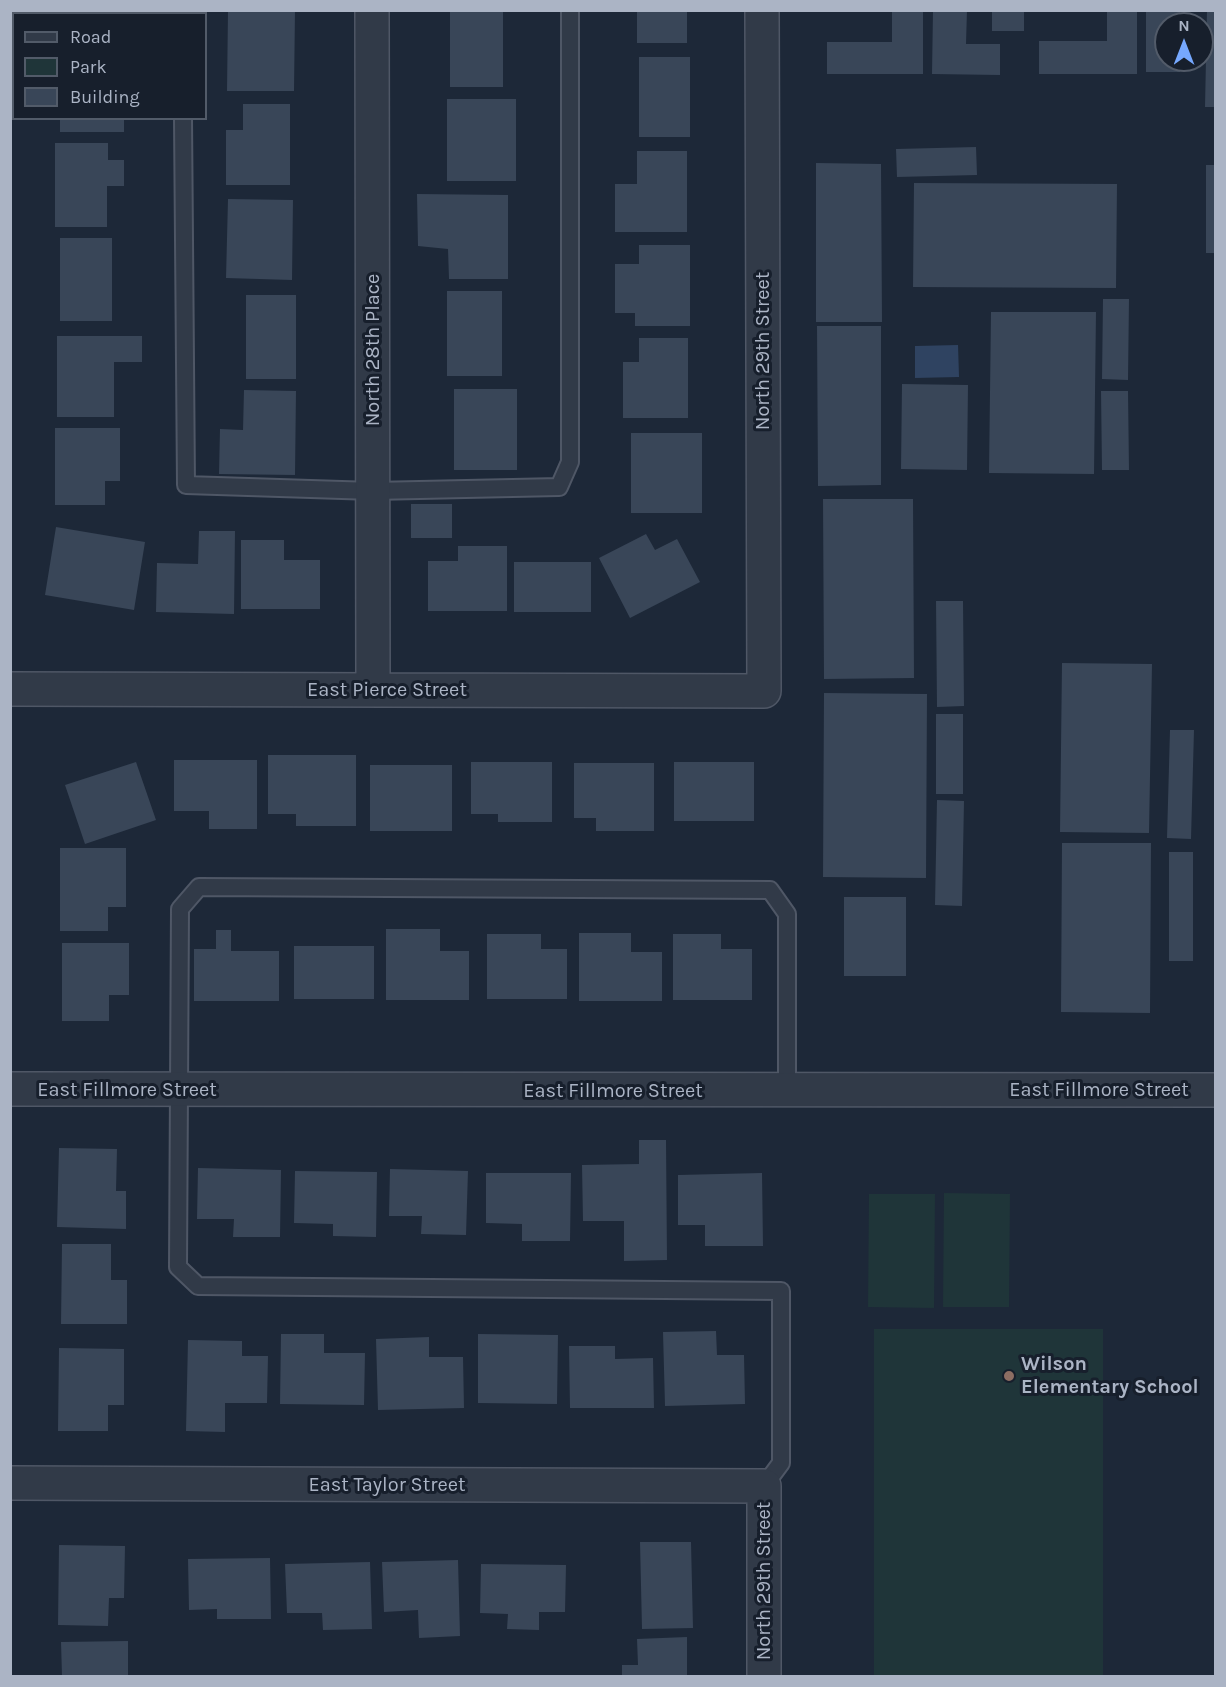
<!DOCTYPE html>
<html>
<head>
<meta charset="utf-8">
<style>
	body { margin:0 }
	#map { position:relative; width:1226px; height:1687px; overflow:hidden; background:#1d2838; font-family:Karla,sans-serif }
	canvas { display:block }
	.frame { position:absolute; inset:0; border:12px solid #abb4c5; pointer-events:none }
	.legend { position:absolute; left:12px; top:12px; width:195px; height:108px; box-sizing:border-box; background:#171f2c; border:2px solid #525b69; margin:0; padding:8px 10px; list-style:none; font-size:18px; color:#abb4c5 }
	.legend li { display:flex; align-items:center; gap:12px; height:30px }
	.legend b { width:30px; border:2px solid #525b69 }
	.north { position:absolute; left:1154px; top:12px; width:60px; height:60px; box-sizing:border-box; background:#171f2c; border:2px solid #525b69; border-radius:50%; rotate:0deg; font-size:16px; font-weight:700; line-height:24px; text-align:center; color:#abb4c5 }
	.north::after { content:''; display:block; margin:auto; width:21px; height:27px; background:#76a8ff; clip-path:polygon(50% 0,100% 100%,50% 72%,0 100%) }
</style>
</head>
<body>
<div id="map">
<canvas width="1226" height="1687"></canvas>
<div class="frame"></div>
<ul class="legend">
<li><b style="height:8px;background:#313a48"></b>Road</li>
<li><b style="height:16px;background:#1f3539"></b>Park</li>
<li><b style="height:16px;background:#394658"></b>Building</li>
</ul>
<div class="north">N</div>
</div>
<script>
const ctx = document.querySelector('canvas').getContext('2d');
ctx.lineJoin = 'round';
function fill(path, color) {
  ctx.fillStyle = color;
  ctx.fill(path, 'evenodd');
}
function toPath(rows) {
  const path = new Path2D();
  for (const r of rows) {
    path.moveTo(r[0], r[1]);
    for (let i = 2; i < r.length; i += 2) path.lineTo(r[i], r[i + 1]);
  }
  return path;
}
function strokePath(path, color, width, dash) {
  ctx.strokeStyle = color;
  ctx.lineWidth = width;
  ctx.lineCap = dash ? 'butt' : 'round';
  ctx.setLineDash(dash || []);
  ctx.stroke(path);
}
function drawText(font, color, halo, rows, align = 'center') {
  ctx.font = font + ' Karla,sans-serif';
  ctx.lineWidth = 6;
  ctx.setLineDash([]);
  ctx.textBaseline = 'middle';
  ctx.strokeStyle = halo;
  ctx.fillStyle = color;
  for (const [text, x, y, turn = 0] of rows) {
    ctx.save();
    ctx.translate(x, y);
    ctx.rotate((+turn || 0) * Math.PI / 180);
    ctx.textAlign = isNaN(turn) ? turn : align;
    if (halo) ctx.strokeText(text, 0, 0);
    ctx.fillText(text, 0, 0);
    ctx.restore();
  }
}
const green = toPath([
	[944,1193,1010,1194,1009,1307,943,1307],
	[869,1194,935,1194,934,1308,868,1307],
	[874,1329,1103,1329,1103,1676,874,1676]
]);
const water = toPath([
	[958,345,959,377,915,378,915,346]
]);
const building = toPath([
	[56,10,137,10,137,13,56,14],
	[228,10,295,10,294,91,227,91],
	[450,10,503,10,503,87,450,87],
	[637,10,687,10,687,43,637,43],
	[892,10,923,10,923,74,827,74,827,42,892,42],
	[933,10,967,10,966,44,1000,44,1000,75,932,74],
	[992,10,1024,10,1024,31,992,31],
	[1107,10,1137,10,1137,74,1039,74,1039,41,1107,41],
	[1146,10,1180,10,1180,24,1166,24,1166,60,1180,60,1180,72,1146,72],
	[1207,10,1216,10,1216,107,1205,107],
	[639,57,690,57,690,137,639,137],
	[447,99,516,99,516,181,447,181],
	[243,104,290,104,290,185,226,185,226,130,243,130],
	[60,118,124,118,124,132,60,132],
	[55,143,108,143,108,160,124,160,124,186,107,186,107,227,55,227],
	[976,147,977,175,897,177,896,149],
	[637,151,687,151,687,232,615,232,615,184,637,184],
	[816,163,881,164,882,322,816,322],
	[1206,165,1216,165,1216,253,1206,253],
	[914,183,1117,184,1116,288,913,287],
	[417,194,508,195,508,279,449,279,448,249,418,246],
	[228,199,293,200,292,280,226,278],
	[60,238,112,238,112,321,60,321],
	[639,245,690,245,690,326,635,326,635,313,615,313,615,264,639,264],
	[447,291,502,291,502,376,447,376],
	[246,295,296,295,296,379,246,379],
	[1103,299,1129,299,1128,380,1102,379],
	[991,312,1096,312,1094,474,989,473],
	[817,326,881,326,881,485,818,486],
	[57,336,142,336,142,362,114,362,114,417,57,417],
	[639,338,688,338,688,418,623,418,623,362,639,362],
	[902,384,968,385,967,470,901,469],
	[454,389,517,389,517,470,454,470],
	[244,390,296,391,295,475,219,474,220,429,243,430],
	[1101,391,1128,391,1129,470,1102,470],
	[55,428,120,428,120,481,105,481,105,505,55,505],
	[631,433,702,433,702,513,631,513],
	[823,499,913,499,914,678,824,679],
	[411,504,452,504,452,538,411,538],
	[56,527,145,542,134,610,45,595],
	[199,531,235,531,234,614,156,612,157,563,198,564],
	[646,534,655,550,677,539,700,582,630,618,599,558],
	[241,540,284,540,284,560,320,560,320,609,241,609],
	[458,546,507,546,507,611,428,611,428,561,458,561],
	[514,562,591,562,591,612,514,612],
	[936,601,963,601,964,706,937,707],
	[1062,663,1152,664,1149,833,1060,832],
	[824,693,927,694,926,878,823,877],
	[936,714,963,714,963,794,936,794],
	[1170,730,1194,730,1191,839,1167,838],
	[268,755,356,755,356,826,296,826,296,814,268,814],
	[174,760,257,760,257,829,209,829,209,811,174,811],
	[136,762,156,820,85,844,65,785],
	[471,762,552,762,552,822,498,822,498,814,471,814],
	[674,762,754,762,754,821,674,821],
	[574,763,654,763,654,831,596,831,596,818,574,818],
	[370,765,452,765,452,831,370,831],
	[937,800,964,801,962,906,935,905],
	[1062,843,1151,843,1150,1013,1061,1012],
	[60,848,126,848,126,907,108,907,108,931,60,931],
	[1169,852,1193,852,1193,961,1169,961],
	[844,897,906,897,906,976,844,976],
	[386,929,440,929,440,951,469,951,469,1000,386,1000],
	[216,930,231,930,231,951,279,951,279,1001,194,1001,194,949,216,949],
	[579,933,631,933,631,952,662,952,662,1001,579,1001],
	[487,934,541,934,541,949,567,949,567,999,487,999],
	[673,934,721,934,721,949,752,949,752,1000,673,1000],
	[62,943,129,943,129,995,109,995,109,1021,62,1021],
	[294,946,374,946,374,999,294,999],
	[639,1140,666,1140,667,1260,624,1261,624,1221,583,1221,582,1165,639,1164],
	[59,1148,117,1149,116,1191,126,1191,126,1229,57,1227],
	[198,1168,281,1170,280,1237,233,1237,234,1219,197,1219],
	[390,1169,468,1171,466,1235,421,1234,422,1216,389,1216],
	[295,1171,377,1172,376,1237,333,1236,333,1224,294,1223],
	[486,1173,571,1173,570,1241,522,1241,522,1224,486,1223],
	[762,1173,763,1246,705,1246,705,1225,678,1225,678,1175],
	[62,1244,111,1244,111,1280,127,1280,127,1324,61,1324],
	[716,1331,717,1355,744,1355,745,1404,665,1406,663,1332],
	[281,1334,324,1334,324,1353,365,1353,364,1405,280,1404],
	[478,1334,558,1335,557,1404,478,1403],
	[429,1337,429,1357,463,1357,464,1408,378,1410,376,1339],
	[188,1340,242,1341,242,1356,268,1356,267,1403,225,1403,225,1432,186,1431],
	[569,1346,615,1346,615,1359,653,1358,654,1408,570,1408],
	[59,1348,124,1349,124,1405,108,1405,108,1431,58,1431],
	[640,1542,691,1542,693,1628,642,1629],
	[59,1545,125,1546,124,1598,109,1598,108,1626,58,1625],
	[270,1558,271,1619,217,1619,217,1609,189,1610,188,1559],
	[458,1560,460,1636,419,1638,418,1610,384,1612,382,1562],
	[370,1562,372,1629,323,1630,322,1613,287,1613,285,1564],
	[481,1564,566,1565,565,1612,539,1612,539,1630,507,1629,508,1614,480,1613],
	[687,1637,687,1676,622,1676,622,1665,638,1665,637,1639],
	[128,1641,128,1676,62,1676,61,1642]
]);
const service = toPath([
	[183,10,183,14],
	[183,118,186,485,373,491,559,487,570,462,570,10],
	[764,1486,781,1463,781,1291,198,1286,178,1267,180,909,199,887,770,890,787,914,787,1091]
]);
const minor = toPath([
	[372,10,373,690],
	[10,689,764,691,762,10],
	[10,1089,1216,1090],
	[10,1483,764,1486,764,1676]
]);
const markers = [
	[1009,1376,6,"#8d6e63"]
];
const streetNames = [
	["North 28th Place",373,350,-90],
	["North 29th Street",763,351,-90],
	["East Pierce Street",387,690],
	["East Fillmore Street",127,1090],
	["East Fillmore Street",1099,1090],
	["East Fillmore Street",613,1091],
	["East Taylor Street",387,1485],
	["North 29th Street",764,1581,-90]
];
const poiNames = [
	["Wilson",1021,1364],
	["Elementary School",1021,1387]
];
fill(green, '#1f3539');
fill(water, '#2f4361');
fill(building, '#394658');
strokePath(service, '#4f5766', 20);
strokePath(minor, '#4f5766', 36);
strokePath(service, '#313a48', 16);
strokePath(minor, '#313a48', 33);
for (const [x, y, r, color] of markers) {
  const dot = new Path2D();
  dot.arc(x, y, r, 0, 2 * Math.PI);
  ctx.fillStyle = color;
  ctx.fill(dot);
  strokePath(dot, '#171f2c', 2);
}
drawText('20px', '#abb4c5', '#171f2c', streetNames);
drawText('bold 20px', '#abb4c5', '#171f2c', poiNames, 'left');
</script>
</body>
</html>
